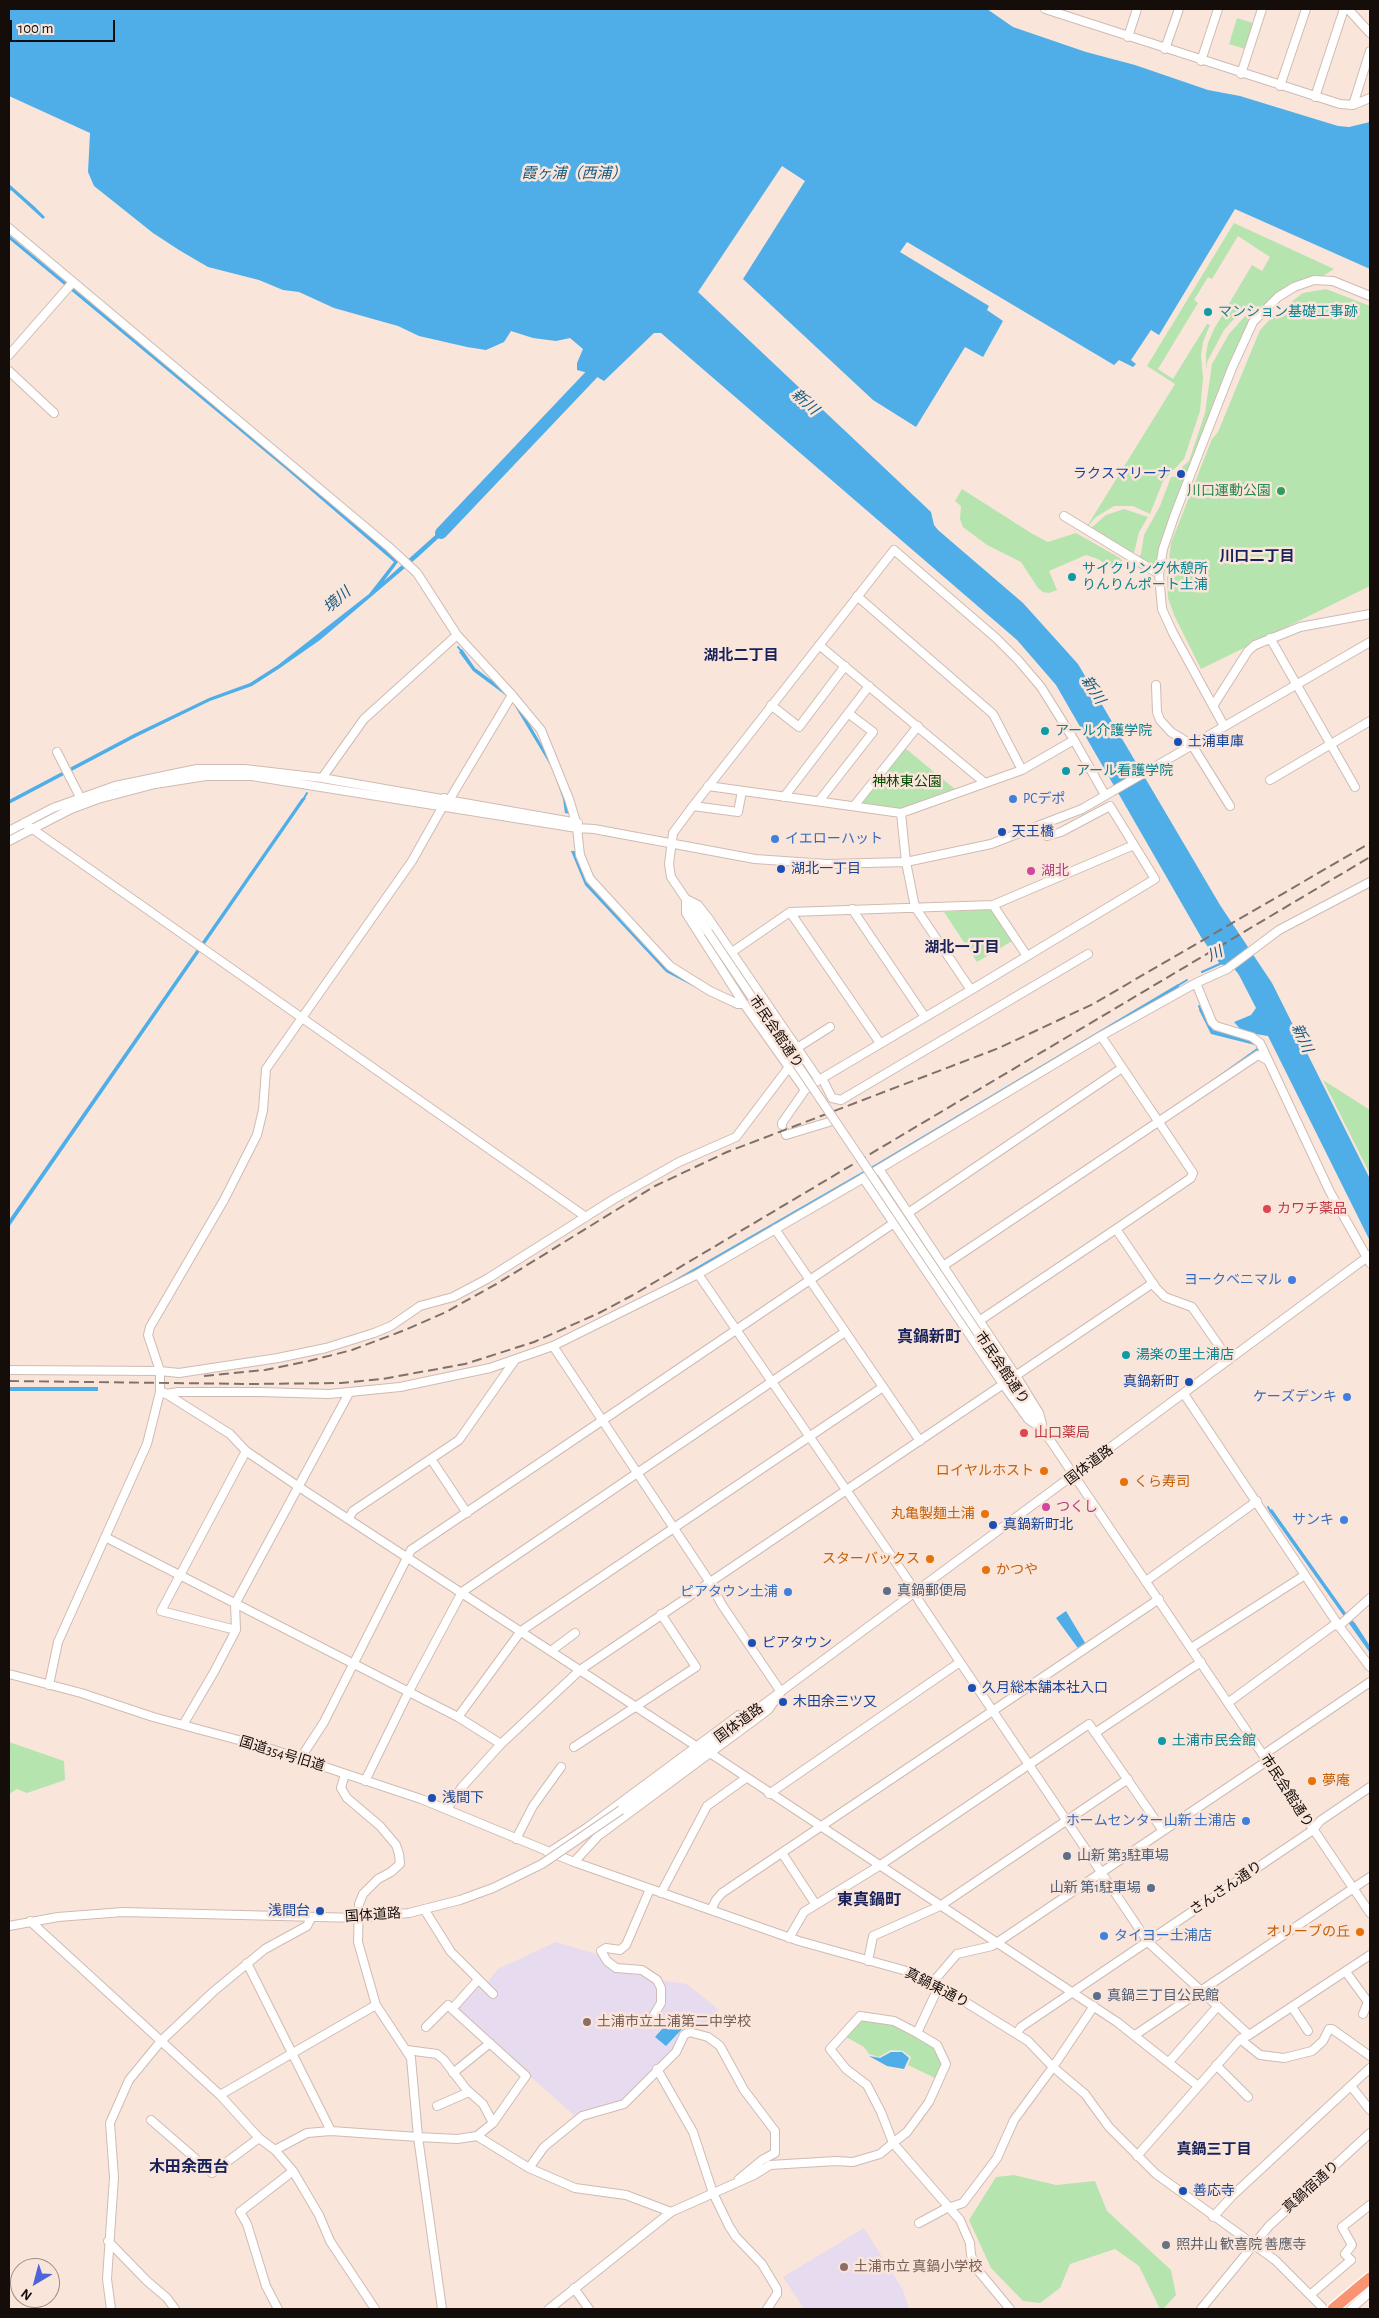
<!DOCTYPE html>
<html>
<head>
<meta charset="utf-8">
<style>
	body { margin:0 }
	#map { position:relative; width:1379px; height:2318px; overflow:hidden; background:#fae5db; font-family:"Alegreya Sans",sans-serif }
	canvas { display:block }
	.frame { position:absolute; inset:0; border:10px solid #140d0a; pointer-events:none }
	.north { position:absolute; left:10px; top:2258px; width:50px; height:50px; box-sizing:border-box; background:#fae5db; border:1px solid #9e8f87; border-radius:50%; rotate:217deg; font-size:14px; font-weight:700; line-height:20px; text-align:center; color:#140d0a }
	.north::after { content:''; display:block; margin:auto; width:18px; height:22px; background:#4c66da; clip-path:polygon(50% 0,100% 100%,50% 72%,0 100%) }
	.scale { position:absolute; left:10px; top:20px; width:105px; height:22px; box-sizing:border-box; border:2px solid #140d0a; border-top:0; padding-left:6px; font-size:15px; line-height:18px; white-space:nowrap; color:#140d0a; -webkit-text-stroke:4px #fae5db; paint-order:stroke }
</style>
</head>
<body>
<div id="map">
<canvas width="1379" height="2318"></canvas>
<div class="frame"></div>
<div class="north">N</div>
<div class="scale">100 m</div>
</div>
<script>
const ctx = document.querySelector('canvas').getContext('2d');
ctx.lineJoin = 'round';
function fill(path, color) {
  ctx.fillStyle = color;
  ctx.fill(path, 'evenodd');
}
function toPath(rows) {
  const path = new Path2D();
  for (const r of rows) {
    path.moveTo(r[0], r[1]);
    for (let i = 2; i < r.length; i += 2) path.lineTo(r[i], r[i + 1]);
  }
  return path;
}
function strokePath(path, color, width, dash) {
  ctx.strokeStyle = color;
  ctx.lineWidth = width;
  ctx.lineCap = dash ? 'butt' : 'round';
  ctx.setLineDash(dash || []);
  ctx.stroke(path);
}
function drawText(font, color, halo, rows, align = 'center') {
  ctx.font = font + ' "Alegreya Sans","Noto Sans JP",sans-serif';
  ctx.lineWidth = 5;
  ctx.setLineDash([]);
  ctx.textBaseline = 'middle';
  ctx.strokeStyle = halo;
  ctx.fillStyle = color;
  for (const [text, x, y, turn = 0] of rows) {
    ctx.save();
    ctx.translate(x, y);
    ctx.rotate((+turn || 0) * Math.PI / 180);
    ctx.textAlign = isNaN(turn) ? turn : align;
    if (halo) ctx.strokeText(text, 0, 0);
    ctx.fillText(text, 0, 0);
    ctx.restore();
  }
}
const education = toPath([
	[556,1942,596,1954,620,1966,644,1965,657,1980,687,1984,719,2010,695,2032,687,2030,675,2051,656,2066,623,2102,576,2117,456,2010,456,2007,478,1984,486,1984,498,1969],
	[864,2228,903,2290,909,2309,804,2309,783,2277]
]);
const green = toPath([
	[1237,18,1253,23,1245,49,1229,44],
	[1234,223,1334,269,1321,277,1302,280,1251,320,1158,572,1137,559,1141,554,1144,535,1160,506,1171,477,1184,476,1182,467,1189,461,1205,413,1212,364,1229,334,1246,315,1257,308,1253,307,1233,320,1224,330,1207,362,1206,370,1206,354,1208,343,1214,329,1252,265,1262,271,1270,257,1238,236,1212,279,1208,277,1194,300,1198,303,1158,369,1173,379,1207,324,1210,325,1203,342,1201,355,1203,378,1200,411,1184,459,1163,481,1150,514,1133,506,1114,506,1096,517,1086,528,1175,384,1147,366],
	[1326,289,1370,306,1370,586,1201,669,1174,615,1168,598,1167,578,1171,543,1212,439,1218,432,1260,330,1275,314,1303,293],
	[962,489,1031,533,1048,542,1076,533,1120,558,1123,562,1108,566,1098,559,1086,555,1049,571,1057,590,1049,593,1043,592,1038,588,1021,562,987,545,963,527,960,519,961,506,955,501],
	[1124,509,1148,517,1139,532,1133,557,1089,530,1106,515],
	[905,748,956,790,901,810,864,805,863,801],
	[991,909,1012,941,977,962,944,912],
	[1323,1080,1370,1110,1370,1174],
	[9,1742,64,1761,65,1780,27,1793,17,1789,9,1794],
	[861,2018,893,2023,935,2046,943,2063,937,2079,908,2065,911,2057,903,2051,891,2050,879,2057,869,2054,864,2047,846,2037],
	[1014,2175,1056,2185,1095,2181,1107,2211,1171,2270,1176,2295,1163,2309,1160,2309,1139,2266,1115,2249,1070,2264,1060,2288,1040,2303,1023,2301,991,2268,969,2220,996,2177]
]);
const water = toPath([
	[9,9,987,9,1013,27,1086,52,1135,65,1208,90,1240,96,1338,126,1349,127,1370,122,1370,269,1235,209,1159,335,1151,330,1131,360,1136,364,1133,367,1119,360,1114,365,907,242,900,252,989,306,987,310,1003,321,983,357,965,347,916,427,873,400,743,279,805,181,782,166,698,292,931,512,934,525,938,530,1023,603,1078,664,1220,905,1272,983,1370,1179,1370,1241,1268,1036,1243,1032,1234,1022,1251,1015,1256,1008,1239,975,1233,967,1220,964,1201,937,1056,685,1017,640,661,333,654,333,604,381,592,374,577,370,577,363,583,349,570,338,556,341,533,338,511,331,504,342,486,350,467,347,419,336,398,326,334,308,299,292,283,290,259,280,208,267,179,250,153,233,94,186,88,172,90,133,9,96],
	[9,184,35,207,45,217,43,219,11,190,9,192],
	[9,235,369,534,398,562,384,581,451,521,454,524,418,557,320,640,280,668,252,686,210,701,136,737,9,804,9,800,134,734,209,698,250,683,278,665,369,594,394,562,286,469,9,239],
	[462,649,475,668,510,694,516,701,554,766,570,814,565,813,563,799,552,768,513,703,508,697,473,671,459,652],
	[302,798,306,798,9,1227,9,1220],
	[571,851,575,851,588,883,643,944,668,969,736,1004,737,1009,666,972,585,885],
	[1178,984,1179,987,1148,1008,878,1167,671,1286,669,1283,876,1164],
	[1201,1008,1213,1030,1253,1041,1261,1049,1160,1120,1125,1071,1128,1069,1161,1117,1257,1048,1255,1045,1211,1034,1199,1010],
	[9,1387,98,1387,98,1391,9,1391],
	[1272,1509,1348,1616,1355,1623,1370,1646,1370,1653,1269,1511],
	[1066,1611,1087,1646,1080,1651,1056,1618],
	[671,2019,682,2029,666,2046,655,2037],
	[891,2052,902,2052,909,2058,904,2069,887,2066,869,2056,880,2058]
]);
const stream = toPath([
	[458,647,462,652],
	[304,798,307,793],
	[1202,972,1222,963],
	[1177,986,1187,980],
	[1199,1006,1201,1011],
	[1268,1507,1271,1512]
]);
const river = toPath([
	[441,533,592,374,602,360]
]);
const minor = toPath([
	[1045,9,1340,104,1353,105,1370,98],
	[1348,9,1370,33],
	[1128,37,1137,9],
	[1165,49,1179,9],
	[1201,61,1218,9],
	[1241,74,1262,9],
	[1280,86,1306,9],
	[1315,97,1344,9],
	[1353,105,1370,51],
	[9,228,389,547,417,573,457,635,512,695,541,730,569,799,576,822],
	[9,355,73,282],
	[9,371,54,413],
	[1064,516,1159,574],
	[857,596,993,714,1022,770],
	[1270,638,1355,787],
	[819,645,985,783],
	[1156,685,1157,712,1160,720,1171,732,1192,745,1230,806],
	[771,705,799,727,845,666],
	[1213,706,1248,651,1255,645,1300,627,1370,614],
	[1224,726,1173,633,1162,609,1159,574,1163,549,1175,514,1232,368,1253,322,1278,297,1294,287,1314,280,1333,281,1370,296],
	[57,752,80,797],
	[322,778,364,719,457,635],
	[1270,780,1370,721],
	[708,786,901,813,1022,770,1074,740],
	[784,797,869,686],
	[819,801,873,732,848,713],
	[448,802,512,695],
	[693,806,738,812,742,791],
	[854,806,918,726],
	[901,813,906,862,915,907,971,990,1155,879,1110,806,1061,832,1047,836,1034,828],
	[24,823,586,1217],
	[577,828,580,855,590,879,670,966,710,991,738,1004,744,1004],
	[9,831,53,808,115,786,197,769,245,769,322,778,578,823],
	[9,841,71,809,98,799,155,784,206,776,252,776,577,828,594,829,755,859,827,864,906,862,991,844,1082,809,1370,642],
	[686,899,698,905,709,919,819,1080,805,1090,744,1004,686,913,686,899],
	[993,905,1027,956],
	[852,909,925,1017],
	[790,912,880,1043],
	[708,932,671,877,669,864,673,833,693,806,894,550,996,638,1018,660,1041,687,1074,740,1105,795],
	[732,952,790,912,993,905,1134,845],
	[1196,983,1212,1022,1216,1026,1252,1037,1260,1043,1330,1192,1370,1263],
	[1101,1036,1193,1173,1191,1178,1116,1229,1156,1288,1165,1297,1192,1307,1229,1360],
	[797,1048,830,1027],
	[822,1078,832,1098,841,1100,1088,954],
	[819,1080,971,990],
	[782,1125,782,1123,805,1090],
	[785,1132,786,1135,829,1122],
	[879,1169,1018,1379,1039,1413,1042,1424],
	[863,1178,1003,1384,1028,1419,1039,1427],
	[908,1213,1122,1068],
	[775,1229,920,1441],
	[943,1266,1258,1055,1267,1060],
	[698,1274,910,1583,919,1601,1148,1942,1249,2035],
	[979,1321,1116,1229],
	[553,1346,709,1581,722,1605,781,1692,768,1710,598,1836,574,1862],
	[1002,1369,1370,1913],
	[9,1370,160,1371,179,1373,278,1358,326,1348,374,1333,391,1326,420,1306,453,1297,487,1279,614,1199,679,1162,736,1137,789,1067],
	[165,1393,230,1434,246,1451,299,1487,696,1746],
	[166,1394,178,1392,259,1392,329,1394,400,1387,490,1368,553,1346,698,1274,879,1169,1101,1036,1196,983,1227,969,1279,930,1370,882],
	[1184,1394,1339,1626,1370,1667],
	[431,1459,467,1513],
	[349,1518,353,1511,459,1440,515,1360],
	[105,1537,458,1717,501,1744],
	[1146,1581,1257,1501],
	[236,1630,161,1611,246,1451],
	[1191,1648,1305,1575],
	[551,1651,575,1633],
	[9,1674,81,1693,153,1717,268,1748,421,1799,574,1862,799,1941,903,1970,933,1982,1028,2041,1053,2067,1085,2094,1109,2127,1156,2174,1275,2260,1322,2307],
	[49,1685,58,1642,147,1444,160,1392,160,1371,148,1335,150,1327,224,1200,257,1135,263,1110,266,1069,412,861,443,806,444,798],
	[1229,1702,1334,1625,1339,1626,1370,1598],
	[458,1717,521,1631,883,1387],
	[183,1725,214,1672,236,1630,235,1604,349,1393],
	[1095,1733,1201,1662],
	[574,1747,696,1667,661,1614],
	[710,1753,1117,2022,1198,2086],
	[1263,1755,1370,1682],
	[300,1759,324,1722,411,1550,894,1223],
	[345,1774,341,1788,347,1798,380,1826,396,1845,399,1854,400,1864,391,1872,378,1879,363,1894,359,1904,358,1942,376,2005,411,2058,418,2137,442,2309],
	[365,1781,408,1693,462,1592,845,1332],
	[769,1794,960,1662],
	[447,1809,462,1787,501,1744,580,1670,1153,1283],
	[621,1810,1370,1255],
	[516,1839,533,1806,561,1767],
	[548,1853,588,1827,739,1715,749,1715],
	[782,1853,816,1905],
	[650,1889,626,1945,620,1950,606,1948,601,1951,607,1961,616,1968,642,1970,657,1980,661,1988,661,2003,652,2018],
	[661,1893,707,1806,746,1778],
	[424,1909,451,1952,493,1994],
	[711,1910,716,1900,722,1893,1159,1599],
	[30,1921,220,2095,259,2138,275,2150,293,2171,319,2215,330,2241,375,2309],
	[9,1926,58,1917,123,1912,358,1918,409,1913,460,1900],
	[789,1938,804,1912,879,1866,1089,1724,1163,1831],
	[868,1961,873,1936,940,1906,1128,1779],
	[247,1963,331,2131],
	[1346,1972,1368,2002,1363,2014],
	[933,1982,957,1954,992,1946,1267,1761],
	[1292,2007,1308,2031],
	[426,2027,448,2005,452,2009],
	[917,2033,939,1986],
	[1017,2033,1021,2027,1313,1830,1320,1821,1370,1787],
	[1135,2035,1370,1877],
	[1240,2039,1260,2055,1284,2058,1312,2051,1323,2041,1329,2029,1332,2029,1370,2056],
	[407,2050,437,2054,444,2060,466,2089,483,2104,493,2123],
	[1169,2062,1217,2007],
	[1216,2065,1248,2097],
	[657,2069,693,2132,713,2193,729,2226,736,2237,762,2264,777,2289,777,2294,767,2309],
	[453,2073,490,2043],
	[1351,2086,1370,2110],
	[220,2095,376,2005],
	[437,2106,469,2092],
	[151,2120,212,2173,259,2138],
	[477,2136,493,2123,526,2076,452,2009,478,1980],
	[275,2150,307,2133,331,2131,418,2137,457,2139,477,2136,529,2168,575,2188,626,2195,671,2212],
	[1137,2156,1240,2039,1249,2035,1370,1955],
	[529,2168,544,2147,582,2116,624,2104,676,2052,684,2035,689,2032,708,2037,720,2046,744,2090,775,2131,775,2153,762,2160,739,2179],
	[1213,2217,1233,2195,1370,2068],
	[919,2223,945,2209,963,2203,997,2158,1014,2120,1053,2067,1094,2006],
	[108,2241,147,2281,167,2298,175,2309],
	[574,2288,589,2309],
	[1310,2295,1351,2260,1345,2254,1352,2245,1342,2227,1370,2205],
	[111,2309,107,2279,114,2177,110,2123,129,2080,161,2041,214,1991,265,1949,307,1926,311,1918],
	[278,2309,266,2286,247,2224,240,2212,293,2171],
	[549,2309,671,2212,754,2175,770,2165,836,2161,853,2162,880,2154,893,2143,907,2132,929,2102,946,2064,937,2045,917,2033,894,2021,860,2016,830,2049,846,2069,867,2085,881,2112,893,2143,960,2220,970,2243,971,2255,976,2268,1010,2309],
	[1201,2309,1269,2226,1370,2133],
	[1351,2309,1370,2292]
]);
const highway = toPath([
	[1333,2309,1370,2278]
]);
const rail = toPath([
	[204,1376,265,1370,309,1361,352,1350,405,1330,446,1312,498,1283,655,1186,727,1152,999,1048,1093,1004,1370,843],
	[9,1381,249,1384,341,1383,382,1379,465,1364,534,1342,599,1313,633,1295,1370,857]
]);
const minorBridge = toPath([
	[708,932,1002,1369],
	[460,1900,493,1888,542,1864,621,1810]
]);
const markers = [
	[1208,312,5,"#0f9aa8"],
	[1181,474,5,"#1a4fb4"],
	[1281,491,5,"#2e9e5b"],
	[1072,577,5,"#0f9aa8"],
	[1045,731,5,"#0f9aa8"],
	[1178,742,5,"#1a4fb4"],
	[1066,771,5,"#0f9aa8"],
	[1013,799,5,"#3f7fe0"],
	[1002,832,5,"#1a4fb4"],
	[775,839,5,"#3f7fe0"],
	[781,869,5,"#1a4fb4"],
	[1031,871,5,"#d1479c"],
	[1267,1209,5,"#e0444e"],
	[1292,1280,5,"#3f7fe0"],
	[1126,1355,5,"#0f9aa8"],
	[1189,1382,5,"#1a4fb4"],
	[1347,1397,5,"#3f7fe0"],
	[1024,1433,5,"#e0444e"],
	[1044,1471,5,"#e8710a"],
	[1124,1482,5,"#e8710a"],
	[1046,1507,5,"#d1479c"],
	[985,1514,5,"#e8710a"],
	[1344,1520,5,"#3f7fe0"],
	[993,1525,5,"#1a4fb4"],
	[930,1559,5,"#e8710a"],
	[986,1570,5,"#e8710a"],
	[887,1591,5,"#5c6f8a"],
	[788,1592,5,"#3f7fe0"],
	[752,1643,5,"#1a4fb4"],
	[972,1688,5,"#1a4fb4"],
	[783,1702,5,"#1a4fb4"],
	[1162,1741,5,"#0f9aa8"],
	[1312,1781,5,"#e8710a"],
	[432,1798,5,"#1a4fb4"],
	[1246,1821,5,"#3f7fe0"],
	[1067,1856,5,"#5c6f8a"],
	[1151,1888,5,"#5c6f8a"],
	[320,1911,5,"#1a4fb4"],
	[1360,1932,5,"#e8710a"],
	[1104,1936,5,"#3f7fe0"],
	[1097,1996,5,"#5c6f8a"],
	[587,2022,5,"#8d6e63"],
	[1183,2191,5,"#1a4fb4"],
	[1166,2245,5,"#6b7280"],
	[844,2267,5,"#8d6e63"]
];
const cultureNames = [
	["マンション基礎工事跡",1218,312],
	["サイクリング休憩所",1082,569],
	["りんりんポート土浦",1082,585],
	["アール介護学院",1055,731],
	["アール看護学院",1076,771],
	["湯楽の里土浦店",1136,1355],
	["土浦市民会館",1172,1741]
];
const transitNames = [
	["ラクスマリーナ",1171,474,"right"],
	["土浦車庫",1188,742],
	["天王橋",1012,832],
	["湖北一丁目",791,869],
	["真鍋新町",1179,1382,"right"],
	["真鍋新町北",1003,1525],
	["ピアタウン",762,1643],
	["久月総本舗本社入口",982,1688],
	["木田余三ツ又",793,1702],
	["浅間下",442,1798],
	["浅間台",310,1911,"right"],
	["善応寺",1193,2191]
];
const leisureNames = [
	["川口運動公園",1271,491]
];
const parkNames = [
	["神林東公園",907,782]
];
const shopNames = [
	["PCデポ",1023,799,"left"],
	["イエローハット",785,839,"left"],
	["ヨークベニマル",1282,1280],
	["ケーズデンキ",1337,1397],
	["サンキ",1334,1520],
	["ピアタウン土浦",778,1592],
	["ホームセンター山新 土浦店",1236,1821],
	["タイヨー土浦店",1114,1936,"left"]
];
const hotelNames = [
	["湖北",1041,871],
	["つくし",1056,1507]
];
const streetNames = [
	["市民会館通り",776,1032,56],
	["市民会館通り",1002,1368,56],
	["国体道路",1089,1465,-37],
	["国体道路",739,1723,-36],
	["国道354号旧道",282,1754,17],
	["市民会館通り",1287,1791,57],
	["さんさん通り",1226,1888,-34],
	["国体道路",373,1915,-4],
	["真鍋東通り",937,1988,27],
	["真鍋宿通り",1311,2187,-42]
];
const healthNames = [
	["カワチ薬品",1277,1209],
	["山口薬局",1034,1433]
];
const foodNames = [
	["ロイヤルホスト",1034,1471],
	["くら寿司",1134,1482,"left"],
	["丸亀製麺土浦",975,1514],
	["スターバックス",920,1559],
	["かつや",996,1570,"left"],
	["夢庵",1322,1781,"left"],
	["オリーブの丘",1350,1932]
];
const serviceNames = [
	["真鍋郵便局",897,1591],
	["山新 第3駐車場",1077,1856],
	["山新 第1駐車場",1141,1888,"right"],
	["真鍋三丁目公民館",1107,1996]
];
const educationNames = [
	["土浦市立土浦第二中学校",597,2022],
	["土浦市立 真鍋小学校",854,2267]
];
const worshipNames = [
	["照井山 歓喜院 善應寺",1176,2245]
];
const waterNames = [
	["霞ヶ浦（西浦）",574,173],
	["新川",805,402,42],
	["境川",337,600,-41],
	["新川",1093,690,57],
	["川",1215,954,-25],
	["新川",1302,1038,66]
];
const neighbourhoodNames = [
	["川口二丁目",1257,556],
	["湖北二丁目",741,655],
	["湖北一丁目",962,947],
	["真鍋三丁目",1214,2149]
];
const quarterNames = [
	["真鍋新町",929,1337],
	["東真鍋町",869,1900],
	["木田余西台",189,2167]
];
fill(education, '#e7dbef');
fill(green, '#b5e4af');
fill(water, '#4faee8');
strokePath(stream, '#4faee8', 2);
strokePath(river, '#4faee8', 12);
strokePath(minor, '#cfbbb2', 10);
strokePath(highway, '#fff', 14);
strokePath(minor, '#fff', 8);
strokePath(highway, '#f89472', 11);
strokePath(rail, '#7e716a', 2, [10, 5]);
strokePath(minorBridge, '#cfbbb2', 10, []);
strokePath(minorBridge, '#fff', 8);
for (const [x, y, r, color] of markers) {
  const dot = new Path2D();
  dot.arc(x, y, r, 0, 2 * Math.PI);
  ctx.fillStyle = color;
  ctx.fill(dot);
  strokePath(dot, '#fae5db', 2);
}
drawText('14px', '#0d838f', '#fae5db', cultureNames, 'left');
drawText('14px', '#164399', '#fae5db', transitNames, 'left');
drawText('14px', '#27864d', '#fae5db', leisureNames, 'right');
drawText('14px', '#024a00', '#fae5db', parkNames);
drawText('14px', '#366cbe', '#fae5db', shopNames, 'right');
drawText('14px', '#b23c85', '#fae5db', hotelNames, 'left');
drawText('14px', '#140d0a', '#fae5db', streetNames);
drawText('14px', '#be3a42', '#fae5db', healthNames, 'left');
drawText('14px', '#c56008', '#fae5db', foodNames, 'right');
drawText('14px', '#4e5e75', '#fae5db', serviceNames, 'left');
drawText('14px', '#785e54', '#fae5db', educationNames, 'left');
drawText('14px', '#5b616d', '#fae5db', worshipNames, 'left');
drawText('italic 15px', '#145b82', '#fae5db', waterNames);
drawText('bold 15px', '#17225a', '#fae5db', neighbourhoodNames);
drawText('bold 16px', '#17225a', '#fae5db', quarterNames);
</script>
</body>
</html>
